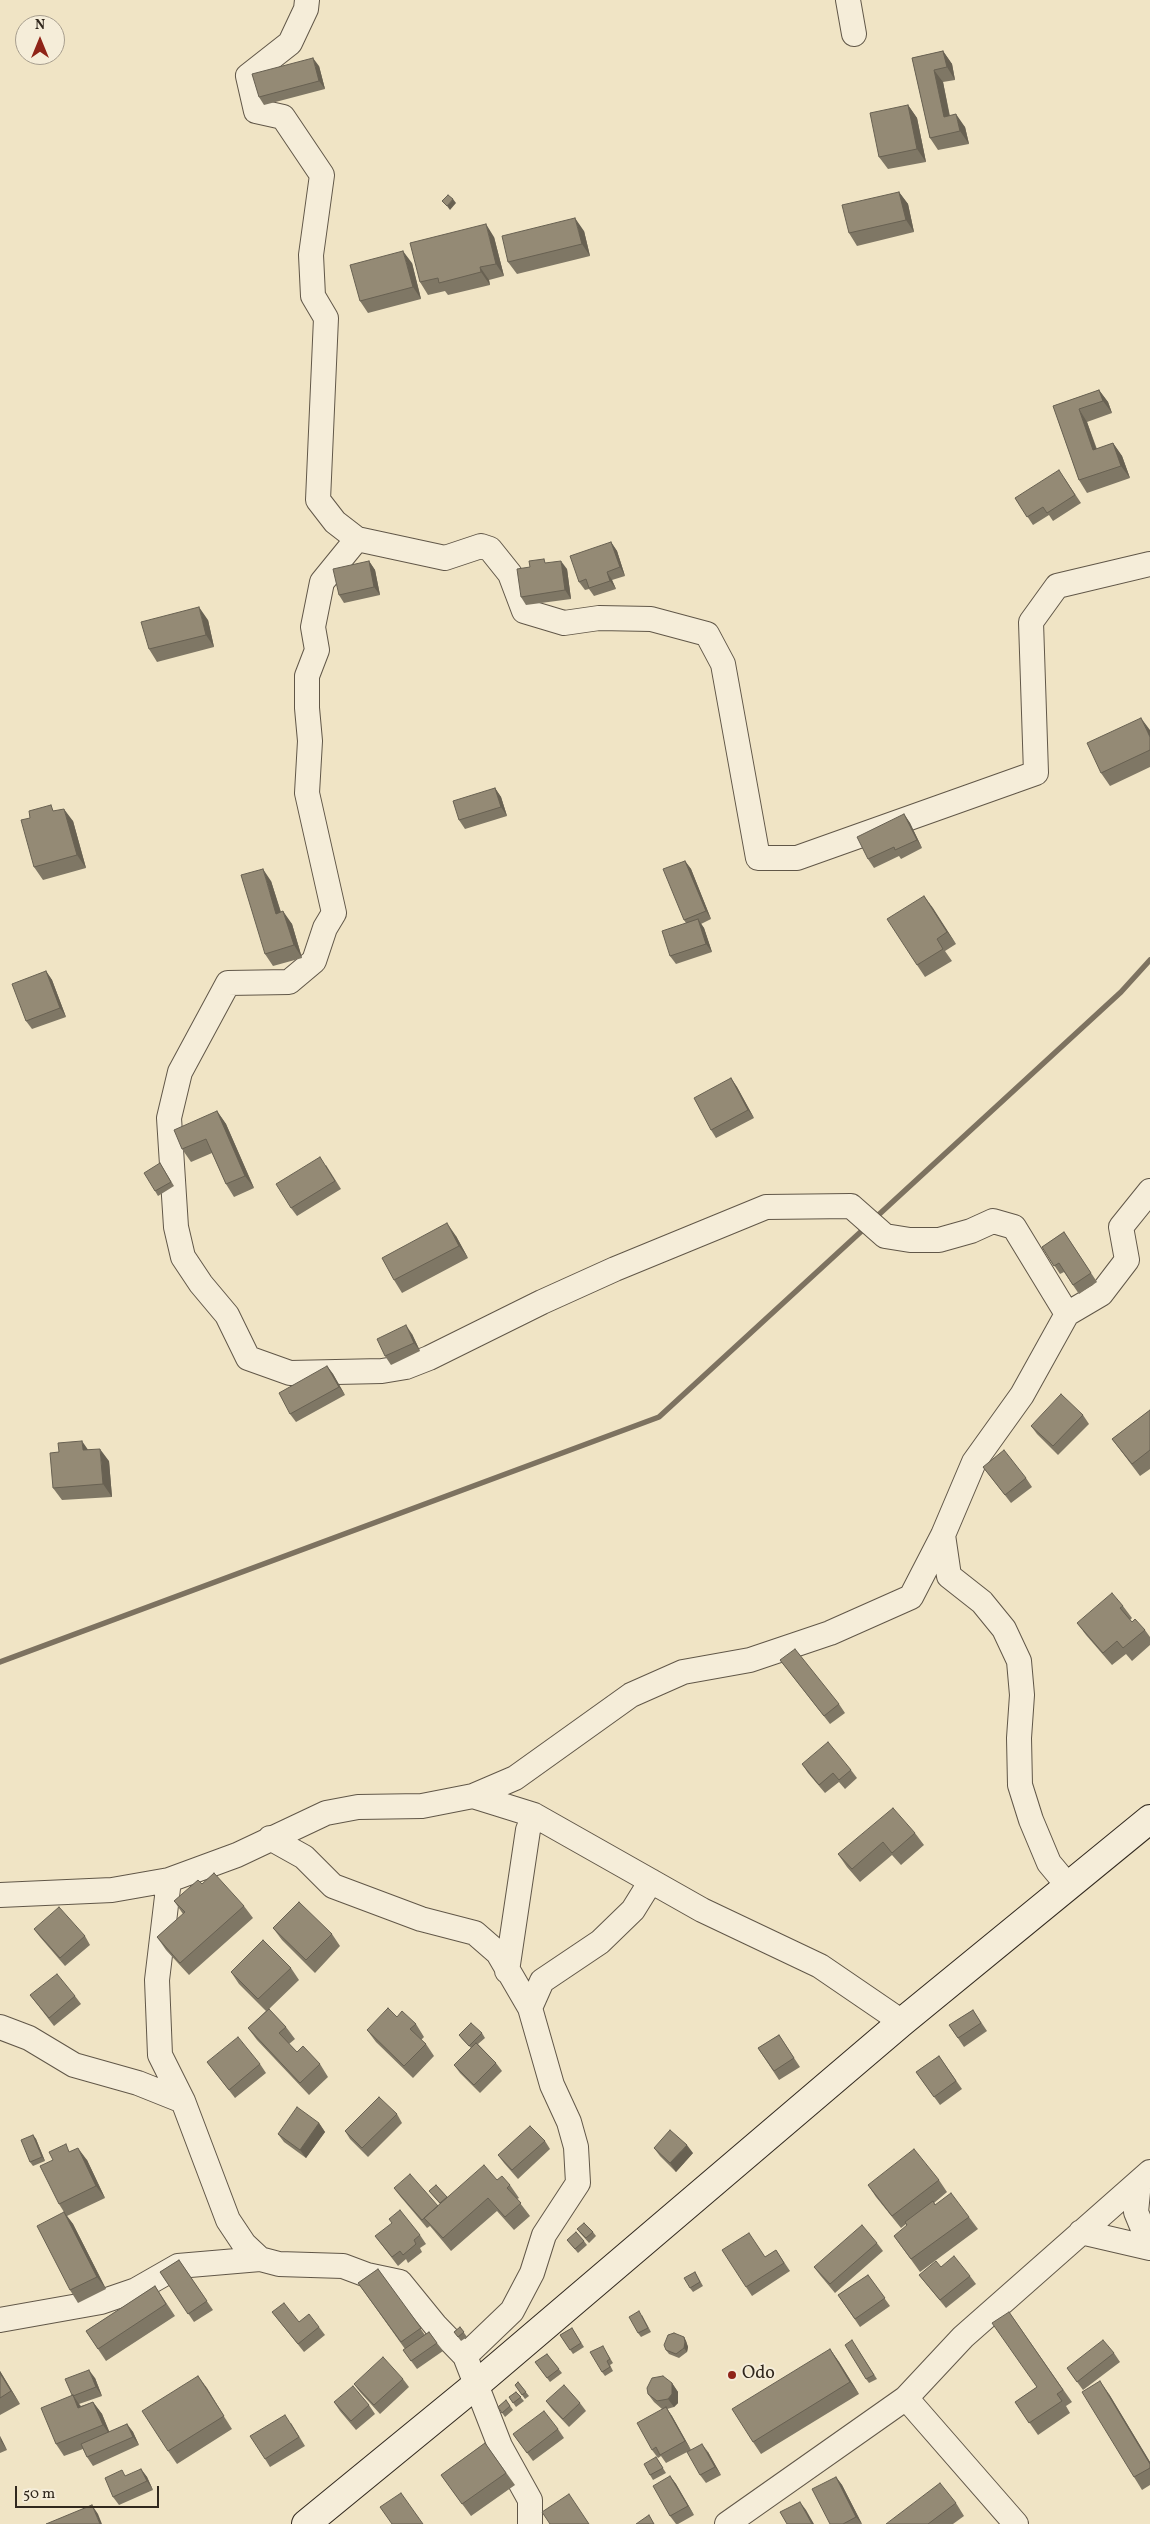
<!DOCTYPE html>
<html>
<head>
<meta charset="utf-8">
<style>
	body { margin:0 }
	#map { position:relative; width:1150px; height:2524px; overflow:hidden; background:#f0e4c5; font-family:Vollkorn,serif }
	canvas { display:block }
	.north { position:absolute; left:15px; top:15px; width:50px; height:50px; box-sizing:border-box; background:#f5edd9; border:1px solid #a79e8e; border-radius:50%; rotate:0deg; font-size:14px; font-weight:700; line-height:20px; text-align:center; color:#31281e }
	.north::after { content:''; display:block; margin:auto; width:18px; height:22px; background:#8f2418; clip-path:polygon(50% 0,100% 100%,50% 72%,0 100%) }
	.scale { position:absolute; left:15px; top:2486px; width:144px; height:22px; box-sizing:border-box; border:2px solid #31281e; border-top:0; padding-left:6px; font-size:15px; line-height:18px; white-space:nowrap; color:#31281e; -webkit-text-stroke:4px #f5edd9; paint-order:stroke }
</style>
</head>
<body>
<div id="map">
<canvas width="1150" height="2524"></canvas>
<div class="north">N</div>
<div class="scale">50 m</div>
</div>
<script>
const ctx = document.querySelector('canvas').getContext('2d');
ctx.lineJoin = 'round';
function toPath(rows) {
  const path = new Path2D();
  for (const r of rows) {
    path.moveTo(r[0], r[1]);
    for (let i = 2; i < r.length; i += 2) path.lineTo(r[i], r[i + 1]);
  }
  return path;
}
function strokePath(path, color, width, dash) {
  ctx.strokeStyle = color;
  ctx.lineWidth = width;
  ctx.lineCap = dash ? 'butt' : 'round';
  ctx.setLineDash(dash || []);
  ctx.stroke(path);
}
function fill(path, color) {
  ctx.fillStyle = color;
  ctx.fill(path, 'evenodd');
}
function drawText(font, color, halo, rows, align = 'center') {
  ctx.font = font + ' Vollkorn,serif';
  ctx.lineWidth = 4;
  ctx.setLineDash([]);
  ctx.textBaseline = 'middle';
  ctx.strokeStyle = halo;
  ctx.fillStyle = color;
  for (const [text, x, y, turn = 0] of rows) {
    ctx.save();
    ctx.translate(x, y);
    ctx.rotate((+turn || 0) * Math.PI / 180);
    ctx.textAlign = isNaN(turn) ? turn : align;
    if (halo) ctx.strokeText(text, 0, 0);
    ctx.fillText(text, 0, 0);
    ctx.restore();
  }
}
const stream = toPath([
	[874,1219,1121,992,1150,960],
	[0,1662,659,1417,866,1227]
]);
const street = toPath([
	[307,0,306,9,290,43,248,76,256,111,283,117,322,175,311,255,313,296,326,318,318,500,335,522,357,539,322,582,313,627,317,650,307,676,307,708,310,741,307,793,334,913,325,928,314,961,289,982,228,983,180,1072,169,1118,176,1227,183,1257,201,1284,227,1315,248,1358,290,1373,382,1371,406,1367,429,1358,542,1302,615,1269,766,1207,851,1206,885,1236,910,1240,939,1240,971,1231,993,1221,1014,1227,1067,1314],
	[848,0,854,34],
	[357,539,445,558,481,546,490,549,510,574,524,611,564,623,599,618,651,619,707,634,723,664,758,858,797,858,1036,773,1031,622,1057,586,1150,564],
	[943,1535,949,1576,982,1602,1004,1629,1019,1661,1022,1695,1019,1738,1020,1785,1031,1820,1049,1863,1069,1887],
	[473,1796,534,1815,702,1910,820,1966,902,2022],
	[270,1838,304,1857,333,1886,421,1919,475,1933,498,1953,530,2008],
	[169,1880,157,1980,160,2055,183,2101,228,2220,244,2244,260,2259,279,2264,343,2266,367,2275,400,2282,435,2325,465,2356,500,2446,530,2500,530,2524],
	[0,1895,112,1890,169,1880,237,1855,326,1813,358,1807,422,1806,473,1796,515,1778,631,1695,683,1672,750,1660,830,1633,911,1597,943,1535,974,1462,1022,1395,1067,1314,1101,1294,1127,1260,1121,1227,1150,1191],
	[507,1971,528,1830,534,1815],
	[0,2027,29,2038,74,2065,138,2083,183,2101],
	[1139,2182,1136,2212,1150,2246],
	[1081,2232,1150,2248],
	[0,2320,101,2302,136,2290,178,2266,260,2259],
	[465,2356,512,2311,532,2273,544,2235,578,2183,576,2147,569,2122,552,2085,530,2008,542,1981,600,1942,633,1910,651,1881],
	[906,2398,1016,2524],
	[727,2524,906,2398,963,2337,1150,2172]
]);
const secondary = toPath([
	[306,2524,477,2384,902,2022,1150,1819]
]);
const wall = toPath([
	[943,51,952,64,955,80,943,82,950,116,965,127,969,144,938,150,930,138,912,58],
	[319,66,325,89,264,105,259,97],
	[908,105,917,118,926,162,888,169,879,157],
	[899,192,908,204,914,232,857,246,849,233],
	[584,231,590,256,517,274,508,262],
	[494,237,504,276,489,280,490,285,448,295,445,291,428,295,420,282],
	[412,263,421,299,368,313,360,301],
	[1099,390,1108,402,1112,413,1087,422,1097,449,1113,443,1122,456,1130,478,1087,493,1079,480,1053,406],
	[1065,479,1081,503,1053,521,1049,515,1033,525,1015,498],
	[611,542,617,551,625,576,612,580,616,589,594,596,589,589,585,590,579,582],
	[369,561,375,570,380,595,344,603,339,595],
	[547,563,567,569,571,599,526,605,521,597,530,567],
	[208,620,214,647,157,662,149,649],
	[1150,731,1150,767,1110,786,1101,773],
	[495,788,501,797,507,816,465,829,459,820],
	[55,811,73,821,86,868,43,880,34,867],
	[904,814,910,823,922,848,901,859,899,856,874,868,868,859],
	[685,861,691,869,711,919,701,924,704,928,712,952,676,964,670,956,686,923,684,920],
	[271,881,281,912,292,924,302,958,273,966,265,954],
	[924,896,956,944,945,951,952,961,925,977,917,965],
	[46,971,52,980,66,1017,32,1029,26,1021],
	[731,1078,737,1087,754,1118,716,1138,711,1130],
	[217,1111,226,1124,254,1188,234,1197,226,1184,212,1153,191,1162,182,1149],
	[160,1163,174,1186,158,1196,155,1191],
	[326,1165,341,1189,297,1216,291,1208],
	[1064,1232,1097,1282,1079,1294,1064,1272,1060,1274,1042,1247],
	[456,1236,468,1258,402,1293,394,1280],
	[412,1334,420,1351,391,1365,385,1356],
	[327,1366,333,1374,345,1395,296,1422,290,1414],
	[1150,1410,1150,1469,1140,1476,1112,1439],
	[1083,1415,1089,1424,1058,1455,1037,1434,1031,1426],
	[109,1461,112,1497,62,1500,53,1488],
	[983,1467,1026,1478,1032,1487,1011,1503],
	[1123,1606,1132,1618,1130,1620,1132,1622,1145,1630,1150,1637,1150,1645,1132,1661,1126,1654,1112,1665,1086,1635,1077,1623],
	[780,1660,839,1704,845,1713,830,1724],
	[802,1764,851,1770,857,1778,845,1789,839,1782,825,1793,808,1773],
	[915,1833,924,1845,901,1865,892,1855,860,1882,847,1867,838,1854],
	[202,1884,244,1906,253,1918,189,1975,166,1950,157,1937,183,1914,174,1901],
	[273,1928,332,1934,340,1946,315,1973,282,1940],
	[34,1929,85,1936,90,1945,65,1966,40,1937],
	[291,1968,299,1980,269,2009,286,2027,295,2039,289,2044,297,2052,320,2064,328,2077,309,2095,257,2040,248,2028,266,2011,239,1984,231,1972],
	[30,1995,75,1996,81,2004,54,2026],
	[973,2010,987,2031,964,2047,949,2025],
	[397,2017,416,2024,424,2037,421,2040,426,2044,434,2056,413,2078,376,2042,367,2030],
	[482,2033,485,2038,478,2044,496,2063,502,2071,480,2093,460,2073,454,2065,471,2048,462,2039,459,2035],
	[779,2035,800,2067,779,2080,758,2048],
	[939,2056,962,2089,940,2105,916,2072],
	[207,2062,260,2064,266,2073,235,2098],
	[397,2114,402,2123,368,2157,350,2139,345,2131],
	[319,2123,325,2132,306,2158,284,2142,278,2134],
	[33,2135,36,2139,45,2161,33,2166,30,2162],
	[545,2141,550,2149,518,2179,504,2163,498,2155],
	[654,2148,693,2153,676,2172,660,2156],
	[71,2151,87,2160,105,2198,67,2216,73,2224,106,2289,78,2303,70,2290,64,2212,59,2204],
	[497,2180,510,2185,519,2198,517,2199,530,2216,514,2230,497,2211,451,2251,430,2226,427,2228,400,2196,394,2188,438,2206,440,2204,429,2191,436,2185,447,2197],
	[939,2180,947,2192,934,2203,935,2205,969,2217,978,2229,920,2272,894,2236,907,2226,906,2224,901,2228,876,2197,868,2185],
	[577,2229,593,2232,596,2236,589,2243,580,2233],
	[420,2235,426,2244,420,2248,422,2252,408,2263,406,2259,398,2266,375,2236],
	[567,2240,584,2241,587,2245,578,2253],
	[877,2243,883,2251,835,2293,820,2275,814,2267],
	[776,2250,790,2271,752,2296,746,2287,765,2257],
	[179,2260,213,2310,194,2322,160,2272],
	[941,2267,970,2276,976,2284,946,2308,919,2275],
	[378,2269,425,2335,429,2332,443,2351,417,2369,403,2350,405,2349,358,2283],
	[695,2272,703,2286,693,2292,690,2288],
	[868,2275,890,2306,860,2327,838,2295],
	[155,2286,175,2316,106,2361,86,2331],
	[272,2312,299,2322,319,2327,325,2335,304,2352],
	[1009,2312,1072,2402,1066,2406,1070,2413,1038,2435,1015,2402,1037,2387],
	[642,2315,651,2332,641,2337,638,2333],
	[460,2327,467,2337,461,2341,454,2332],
	[572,2328,584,2347,573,2354,560,2335],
	[684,2337,686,2341,688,2347,687,2352,679,2358,669,2354,666,2350],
	[855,2345,877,2379,869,2383,866,2379],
	[830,2349,839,2362,859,2394,761,2454,753,2442],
	[605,2350,613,2363,610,2365,613,2371,605,2376,602,2372],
	[1114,2353,1120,2362,1083,2390,1067,2368],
	[547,2354,562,2373,550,2382,535,2362],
	[0,2371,20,2404,0,2415],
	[198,2376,232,2429,177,2464,168,2451],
	[95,2378,102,2396,79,2404,81,2406,93,2402,102,2414,109,2432,127,2424,133,2432,139,2445,93,2466,87,2457,83,2449,64,2456,56,2444,72,2395],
	[403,2379,409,2387,380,2414,360,2392,354,2384],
	[518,2382,529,2396,525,2399,515,2385],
	[672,2383,678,2392,678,2403,674,2407,667,2409,672,2416,691,2450,666,2463,661,2456,658,2458,652,2450,662,2409,654,2402,648,2394],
	[516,2392,524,2401,516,2407,509,2397],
	[1109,2394,1150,2462,1150,2485,1142,2490,1134,2477],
	[506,2400,513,2410,505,2417,498,2407],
	[546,2401,580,2403,586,2411,569,2427,552,2409],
	[334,2402,369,2405,375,2414,356,2430,340,2411],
	[291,2423,305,2446,270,2467,265,2459],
	[558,2429,564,2438,533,2461,513,2434],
	[0,2436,7,2450,0,2453],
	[485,2443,515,2485,471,2516,441,2475],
	[708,2452,721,2475,706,2483,700,2475],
	[656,2457,666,2473,653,2480,650,2475],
	[141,2469,147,2477,153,2490,119,2505,113,2497],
	[670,2476,676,2484,694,2515,678,2524,676,2524,670,2516],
	[836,2477,842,2485,862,2524,830,2524],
	[956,2503,964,2516,953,2524,886,2524]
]);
const shadedWall = toPath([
	[943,51,952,64,955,80,947,67],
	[313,58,319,66,325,89,319,81],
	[934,70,943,82,952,129,944,117],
	[908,105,917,118,926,162,917,149],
	[956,114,965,127,969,144,960,131],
	[899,192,908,204,914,232,906,220],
	[453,199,456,203,450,210,447,206],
	[575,218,584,231,590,256,582,244],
	[486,224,494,237,504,276,496,264],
	[403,251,412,263,421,299,413,287],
	[480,267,489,280,490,285,481,272],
	[1099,390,1108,402,1112,413,1103,401],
	[1079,409,1087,422,1101,463,1093,450],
	[1113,443,1122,456,1130,478,1121,466],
	[611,542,617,551,625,576,620,567],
	[369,561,375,570,380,595,374,587],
	[561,561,567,569,571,599,565,590],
	[607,572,612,580,616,589,610,581],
	[199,607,208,620,214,647,206,635],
	[1141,718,1150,730,1150,737],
	[495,788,501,797,507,816,501,807],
	[64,809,73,821,86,868,77,855],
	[904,814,910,823,922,848,917,840],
	[685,861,691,869,711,919,706,911],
	[263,869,271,881,285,926,276,914],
	[924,896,933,908,956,944,947,932],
	[283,911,292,924,302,958,294,945],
	[698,919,704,928,712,952,706,944],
	[46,971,52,980,66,1017,60,1008],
	[731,1078,737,1087,754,1118,748,1110],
	[217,1111,226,1124,254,1188,245,1176],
	[447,1223,456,1236,468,1258,459,1246],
	[406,1325,412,1334,420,1351,414,1343],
	[327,1366,333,1374,345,1395,339,1387],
	[82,1441,91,1454,83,1450],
	[100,1449,109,1461,112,1497,103,1484],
	[319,2123,325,2132,306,2158,300,2150],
	[33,2135,36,2139,45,2161,42,2157],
	[687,2145,693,2153,676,2172,670,2163],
	[78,2148,87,2160,105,2198,96,2186],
	[64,2212,73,2224,106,2289,97,2277],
	[684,2337,686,2341,688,2347,687,2352,684,2348],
	[830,2349,839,2362,859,2394,850,2382],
	[89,2370,95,2378,102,2396,96,2387],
	[0,2371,20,2404,11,2391,0,2373],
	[198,2376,207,2388,232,2429,224,2416],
	[1100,2381,1109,2394,1150,2462,1150,2464],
	[672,2383,678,2392,678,2403,674,2407,668,2399],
	[73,2395,81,2407,78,2408],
	[93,2402,102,2414,112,2438,103,2425],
	[666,2407,672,2416,691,2450,685,2441],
	[127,2424,133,2432,139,2445,133,2437],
	[0,2436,7,2450,1,2441],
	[702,2444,708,2452,721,2475,715,2467],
	[141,2469,147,2477,153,2490,147,2481],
	[670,2476,676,2484,694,2515,688,2506],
	[836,2477,842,2485,862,2524,856,2517],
	[800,2502,806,2510,814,2524,812,2524],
	[92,2505,98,2514,102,2524,100,2524]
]);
const building = toPath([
	[943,51,947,67,934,70,944,117,956,114,960,131,930,138,912,58,943,51],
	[313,58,319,81,259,97,252,74,313,58],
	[908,105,917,149,879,157,870,113,908,105],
	[899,192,906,220,849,233,842,205,899,192],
	[448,195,453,199,447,206,442,201,448,195],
	[575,218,582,244,508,262,502,236,575,218],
	[486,224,496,264,480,267,481,272,439,283,438,278,420,282,410,243,486,224],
	[403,251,413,287,360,301,350,265,403,251],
	[1099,390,1103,401,1079,409,1093,450,1113,443,1121,466,1079,480,1053,406,1099,390],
	[1059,470,1075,495,1047,513,1043,507,1027,517,1015,498,1059,470],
	[611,542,620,567,607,572,610,581,589,588,586,579,579,582,570,556,611,542],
	[544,559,545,563,561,561,565,590,521,597,517,569,530,567,529,561,544,559],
	[369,561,374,587,339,595,333,569,369,561],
	[199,607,206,635,149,649,141,622,199,607],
	[1141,718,1150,737,1150,750,1101,773,1087,743,1141,718],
	[495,788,501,807,459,820,453,801,495,788],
	[51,805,53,811,64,809,77,855,34,867,21,820,30,818,29,811,51,805],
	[904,814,917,840,895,850,894,847,868,859,857,837,904,814],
	[685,861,706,911,684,920,663,869,685,861],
	[263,869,276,914,283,911,294,945,265,954,241,875,263,869],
	[924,896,947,932,937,939,943,949,917,965,887,919,924,896],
	[698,919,706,944,670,956,662,931,698,919],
	[46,971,60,1008,26,1021,12,984,46,971],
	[731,1078,748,1110,711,1130,694,1098,731,1078],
	[217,1111,245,1176,226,1184,206,1139,182,1149,174,1130,217,1111],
	[320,1157,335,1181,291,1208,276,1184,320,1157],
	[160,1163,171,1182,155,1191,144,1173,160,1163],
	[447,1223,459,1246,394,1280,382,1258,447,1223],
	[1064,1232,1091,1273,1073,1285,1059,1263,1054,1266,1042,1247,1064,1232],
	[406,1325,414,1343,385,1356,377,1339,406,1325],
	[327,1366,339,1387,290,1414,279,1393,327,1366],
	[1061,1394,1083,1415,1053,1446,1031,1426,1061,1394],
	[1150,1410,1150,1450,1132,1464,1112,1439,1150,1410],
	[82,1441,83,1450,100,1449,103,1484,53,1488,50,1453,59,1452,58,1443,82,1441],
	[1004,1450,1026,1478,1005,1495,983,1467,1004,1450],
	[1112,1593,1123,1606,1120,1608,1132,1622,1135,1619,1145,1630,1123,1648,1117,1641,1103,1653,1077,1623,1112,1593],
	[795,1649,839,1704,824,1716,780,1660,795,1649],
	[828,1742,851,1770,839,1780,833,1773,819,1785,802,1764,828,1742],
	[893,1808,915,1833,892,1853,883,1842,852,1869,838,1854,893,1808],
	[214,1873,244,1906,180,1963,157,1937,185,1912,174,1901,198,1880,202,1884,214,1873],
	[299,1902,332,1934,306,1960,273,1928,299,1902],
	[59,1907,85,1936,60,1958,34,1929,59,1907],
	[263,1940,291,1968,258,1999,231,1972,263,1940],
	[57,1974,75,1996,49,2018,30,1995,57,1974],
	[388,2008,397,2017,402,2011,416,2024,410,2029,426,2044,404,2066,367,2030,388,2008],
	[269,2009,286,2027,279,2033,297,2052,303,2046,320,2064,300,2083,248,2028,269,2009],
	[973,2010,981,2023,958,2038,949,2025,973,2010],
	[471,2023,482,2033,469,2046,459,2035,471,2023],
	[779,2035,794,2058,774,2071,758,2048,779,2035],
	[238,2037,260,2064,229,2090,207,2062,238,2037],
	[476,2043,496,2063,474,2085,454,2065,476,2043],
	[939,2056,956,2081,934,2097,916,2072,939,2056],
	[379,2097,397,2114,362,2148,345,2131,379,2097],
	[297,2107,319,2123,300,2150,278,2134,297,2107],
	[530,2126,545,2141,512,2170,498,2155,530,2126],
	[670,2130,687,2145,670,2163,654,2148,670,2130],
	[33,2135,42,2157,30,2162,21,2140,33,2135],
	[66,2144,69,2152,78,2148,96,2186,59,2204,40,2166,53,2160,49,2152,66,2144],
	[914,2149,939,2180,892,2216,868,2185,914,2149],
	[484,2165,497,2180,502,2176,510,2185,507,2188,521,2203,505,2217,488,2198,443,2238,424,2218,484,2165],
	[410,2174,438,2206,422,2220,394,2188,410,2174],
	[436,2185,447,2197,440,2203,429,2191,436,2185],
	[951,2193,969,2217,911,2259,894,2236,907,2225,905,2222,933,2201,935,2205,951,2193],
	[400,2210,420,2235,414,2240,416,2244,403,2255,400,2251,392,2257,375,2236,392,2223,389,2219,400,2210],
	[64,2212,97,2277,70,2290,37,2226,64,2212],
	[584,2223,593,2232,586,2238,577,2229,584,2223],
	[862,2225,877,2243,830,2284,814,2267,862,2225],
	[576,2232,584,2241,575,2249,567,2240,576,2232],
	[749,2233,765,2257,776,2250,784,2263,746,2287,722,2250,749,2233],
	[954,2256,970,2276,940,2300,919,2275,936,2261,941,2267,954,2256],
	[179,2260,207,2301,188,2314,160,2272,179,2260],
	[378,2269,421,2328,401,2342,358,2283,378,2269],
	[695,2272,700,2282,690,2288,684,2278,695,2272],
	[868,2275,885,2298,855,2319,838,2295,868,2275],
	[155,2286,166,2304,98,2349,86,2331,155,2286],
	[284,2303,299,2322,309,2314,319,2327,298,2344,272,2312,284,2303],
	[639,2311,648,2328,638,2333,629,2317,639,2311],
	[1009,2312,1063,2390,1057,2394,1062,2401,1029,2423,1015,2402,1037,2387,992,2323,1009,2312],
	[460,2327,464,2332,458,2337,454,2332,460,2327],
	[572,2328,581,2343,570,2350,560,2335,572,2328],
	[429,2332,437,2343,411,2361,403,2350,429,2332],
	[674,2333,684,2337,685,2342,684,2348,676,2354,666,2350,664,2345,668,2335,674,2333],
	[852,2340,874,2375,866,2379,845,2345,852,2340],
	[1103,2340,1114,2353,1077,2382,1067,2368,1103,2340],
	[603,2346,610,2359,607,2361,610,2367,602,2372,590,2352,603,2346],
	[830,2349,850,2382,753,2442,732,2409,830,2349],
	[547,2354,559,2369,547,2378,535,2362,547,2354],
	[383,2357,403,2379,374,2405,354,2384,383,2357],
	[89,2370,96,2387,73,2396,73,2395,72,2395,65,2379,89,2370],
	[0,2373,11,2391,0,2398,0,2373],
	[198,2376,224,2416,168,2451,142,2411,198,2376],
	[663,2376,672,2383,672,2394,668,2399,657,2401,648,2394,647,2388,652,2378,663,2376],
	[1100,2381,1150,2464,1150,2468,1134,2477,1082,2392,1100,2381],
	[518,2382,526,2392,522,2395,515,2385,518,2382],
	[564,2385,580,2403,563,2419,546,2401,564,2385],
	[353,2386,369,2405,351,2421,334,2402,353,2386],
	[516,2392,521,2397,513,2403,509,2397,516,2392],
	[73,2395,78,2408,93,2402,103,2425,56,2444,41,2408,73,2395],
	[506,2400,510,2406,502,2413,498,2407,506,2400],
	[666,2407,685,2441,660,2455,656,2447,652,2450,637,2423,666,2407],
	[544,2411,558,2429,527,2453,513,2434,544,2411],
	[285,2415,299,2437,265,2459,250,2436,285,2415],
	[127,2424,133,2437,87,2457,81,2444,127,2424],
	[485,2443,506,2473,462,2504,441,2475,485,2443],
	[702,2444,715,2467,700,2475,687,2452,702,2444],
	[656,2457,663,2468,650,2475,644,2464,656,2457],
	[141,2469,147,2481,113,2497,105,2478,122,2470,125,2476,141,2469],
	[670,2476,688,2506,670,2516,653,2486,670,2476],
	[836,2477,856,2517,843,2524,830,2524,812,2489,836,2477],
	[940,2483,956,2503,928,2524,886,2524,940,2483],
	[401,2493,423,2524,392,2524,380,2507,401,2493],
	[569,2494,589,2524,550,2524,542,2512,569,2494],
	[800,2502,812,2524,787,2524,780,2512,800,2502],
	[92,2505,100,2524,46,2524,92,2505],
	[649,2515,654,2524,636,2524,649,2515]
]);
const markers = [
	[732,2375,5,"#8f2418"]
];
const poiNames = [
	["Odo",742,2375]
];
strokePath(stream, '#7d7260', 5.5);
strokePath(street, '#615748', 26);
strokePath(secondary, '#31281e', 30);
strokePath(street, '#f5edd9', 24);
strokePath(secondary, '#f5edd9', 28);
fill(wall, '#7f7765');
fill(shadedWall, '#686152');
fill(building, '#948a75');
strokePath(building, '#686152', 1);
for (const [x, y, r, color] of markers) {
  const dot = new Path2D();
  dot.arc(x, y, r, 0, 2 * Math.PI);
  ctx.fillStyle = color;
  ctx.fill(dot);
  strokePath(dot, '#f5edd9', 2);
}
drawText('18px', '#31281e', '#f5edd9', poiNames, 'left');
</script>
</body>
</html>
